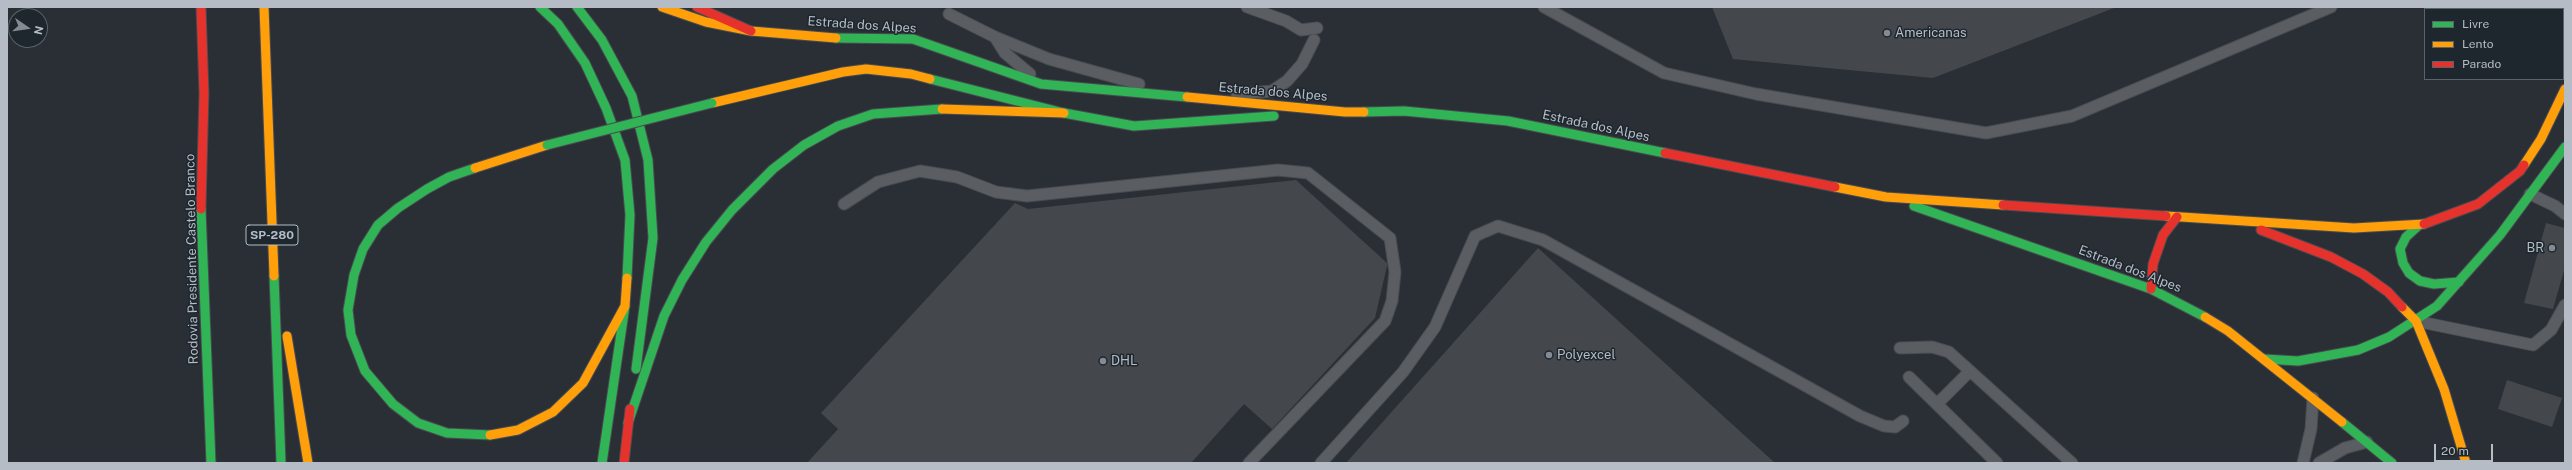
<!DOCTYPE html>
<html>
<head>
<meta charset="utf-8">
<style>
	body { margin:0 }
	#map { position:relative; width:2572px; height:470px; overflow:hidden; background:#2a2f35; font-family:"Public Sans",sans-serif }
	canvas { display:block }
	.frame { position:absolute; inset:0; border:8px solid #b5bcc5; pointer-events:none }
	.legend { position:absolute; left:2424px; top:8px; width:140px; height:72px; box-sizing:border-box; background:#1e262e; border:1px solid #5a626a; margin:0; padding:5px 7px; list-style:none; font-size:12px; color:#b5bcc5 }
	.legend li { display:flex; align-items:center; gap:8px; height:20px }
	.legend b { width:20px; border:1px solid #5a626a }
	.north { position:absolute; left:8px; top:8px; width:40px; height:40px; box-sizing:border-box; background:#1e262e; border:1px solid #5a626a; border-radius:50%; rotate:103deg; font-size:11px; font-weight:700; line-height:16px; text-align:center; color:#b5bcc5 }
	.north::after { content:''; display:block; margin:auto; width:14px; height:18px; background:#848b93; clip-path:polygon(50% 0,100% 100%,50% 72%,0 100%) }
	.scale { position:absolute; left:2434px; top:444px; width:59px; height:18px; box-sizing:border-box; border:2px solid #b5bcc5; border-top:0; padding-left:5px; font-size:12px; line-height:14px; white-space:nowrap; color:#b5bcc5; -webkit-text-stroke:3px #1e262e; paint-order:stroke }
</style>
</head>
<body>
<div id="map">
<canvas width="2572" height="470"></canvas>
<div class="frame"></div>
<ul class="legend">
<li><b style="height:5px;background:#30b455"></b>Livre</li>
<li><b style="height:5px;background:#ff9f0a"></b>Lento</li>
<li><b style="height:5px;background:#e5322d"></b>Parado</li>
</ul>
<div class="north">N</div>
<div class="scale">20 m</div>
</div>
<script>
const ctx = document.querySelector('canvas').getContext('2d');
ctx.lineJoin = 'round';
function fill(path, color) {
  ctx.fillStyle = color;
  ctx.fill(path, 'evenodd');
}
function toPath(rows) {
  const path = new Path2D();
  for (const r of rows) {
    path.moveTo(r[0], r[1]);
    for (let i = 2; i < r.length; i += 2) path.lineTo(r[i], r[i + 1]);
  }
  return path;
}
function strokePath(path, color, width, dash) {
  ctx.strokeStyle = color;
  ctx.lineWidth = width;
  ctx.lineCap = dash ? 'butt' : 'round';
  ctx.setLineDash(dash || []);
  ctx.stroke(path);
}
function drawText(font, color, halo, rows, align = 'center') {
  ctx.font = font + ' "Public Sans",sans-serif';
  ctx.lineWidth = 3;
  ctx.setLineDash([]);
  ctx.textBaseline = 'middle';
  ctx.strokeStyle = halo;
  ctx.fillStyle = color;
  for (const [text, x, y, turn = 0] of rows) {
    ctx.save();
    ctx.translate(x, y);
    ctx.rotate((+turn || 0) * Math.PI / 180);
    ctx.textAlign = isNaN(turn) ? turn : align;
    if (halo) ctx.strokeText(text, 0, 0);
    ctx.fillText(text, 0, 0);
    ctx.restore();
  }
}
const building = toPath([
	[1712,7,2114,7,2114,8,1933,78,1733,59],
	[1296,180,1387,263,1387,266,1375,318,1272,429,1244,404,1191,463,807,463,838,429,821,413,1015,203,1028,209],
	[2546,223,2565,228,2565,267,2553,309,2524,303],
	[1538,248,1775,463,1346,463],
	[2507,380,2562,398,2552,427,2498,409]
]);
const lane = toPath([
	[1247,7,1286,21,1301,30,1317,28],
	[1544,7,1664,73,1756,94,1986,133,2072,116,2331,7],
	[949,14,995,37,1005,53,1030,74],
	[995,37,1049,59,1139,84],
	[1237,94,1272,91,1287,81,1302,64,1314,40],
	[2530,194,2555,206,2565,214],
	[844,204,878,182,920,171,957,177,996,192,1027,196,1278,170,1308,173,1390,238,1395,272,1392,301,1385,321,1249,463],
	[2416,321,2533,345,2551,330,2565,305],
	[1900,348,1932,347,1949,352,2072,463],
	[1909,377,1997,463],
	[1937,404,1970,371],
	[1321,463,1403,372,1435,327,1475,236,1498,226,1543,240,1860,416,1884,426,1895,427,1903,421],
	[2303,463,2311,429,2313,398],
	[2319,463,2345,448,2367,442]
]);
const fast = toPath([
	[540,7,558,24,585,63,606,108,625,160,630,215,627,278],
	[577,7,602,40,632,96,648,160,653,238,636,369],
	[836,38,913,39,1041,84,1187,97],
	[930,79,1064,113,1134,126,1274,116],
	[1364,112,1404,111,1508,121,1665,153],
	[475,168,449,177,427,189,398,208,378,225,363,249,354,275,348,310,351,335,365,371,393,404,418,423,447,433,490,435],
	[1914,206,2151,289,2205,317],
	[201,209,211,463],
	[2418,226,2406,237,2400,249,2403,263,2409,273,2420,281,2434,284,2459,282],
	[274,276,281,463],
	[2264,359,2298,361,2358,350,2389,337,2437,306,2500,235,2565,147],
	[2342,422,2392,463],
	[628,423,664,316,682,280,706,242,732,210,773,169,804,145,838,126,873,114,942,109],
	[602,463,625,306]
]);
const slow = toPath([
	[264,7,274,276],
	[662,7,706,22,751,31,836,38],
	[1187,97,1345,112,1364,112],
	[712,103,843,72,866,69,911,74,930,79],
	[942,109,1064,113],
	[2524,165,2541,139,2565,89],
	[475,168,547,145],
	[1835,187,1886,197,2003,205],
	[2166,216,2354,228,2424,224],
	[2402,307,2416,321,2444,389,2466,463],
	[2205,317,2228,331,2342,422],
	[287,336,308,463],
	[490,435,518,430,553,412,583,383,625,306,627,278]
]);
const jam = toPath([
	[201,7,204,93,201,209],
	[697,7,751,31],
	[1665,153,1835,187],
	[2003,205,2166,216],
	[2424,224,2478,204,2520,171,2524,165],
	[2261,230,2331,257,2363,274,2388,292,2402,307],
	[2151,289,2153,264,2163,235,2177,217],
	[624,463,630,409]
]);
const fastBridge = toPath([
	[547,145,712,103]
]);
const markers = [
	[1887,33,4,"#848b93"],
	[2552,248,4,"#848b93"],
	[1549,355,4,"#848b93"],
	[1103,361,4,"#848b93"]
];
const shields = [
	[272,235,52]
];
const shieldNames = [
	["SP-280",272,235]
];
const streetNames = [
	["Estrada dos Alpes",862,25,4],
	["Estrada dos Alpes",1273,92,5],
	["Estrada dos Alpes",1596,126,12],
	["Rodovia Presidente Castelo Branco",192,259,-91],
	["Estrada dos Alpes",2130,269,21]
];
const poiNames = [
	["Americanas",1895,33],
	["BR",2544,248,"right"],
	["Polyexcel",1557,355],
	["DHL",1111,361]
];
fill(building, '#44484d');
strokePath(lane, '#484b50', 13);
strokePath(fast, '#484b50', 11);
strokePath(slow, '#484b50', 11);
strokePath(jam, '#484b50', 11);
strokePath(lane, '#5a5e63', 11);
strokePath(fast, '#30b455', 9);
strokePath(slow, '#ff9f0a', 9);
strokePath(jam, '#e5322d', 9);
strokePath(fastBridge, '#484b50', 11, []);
strokePath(fastBridge, '#30b455', 9);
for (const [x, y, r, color] of markers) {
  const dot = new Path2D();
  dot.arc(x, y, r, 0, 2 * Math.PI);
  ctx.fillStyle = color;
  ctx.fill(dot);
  strokePath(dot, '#1e262e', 1.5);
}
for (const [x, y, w] of shields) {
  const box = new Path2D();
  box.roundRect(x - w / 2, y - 10, w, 20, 3);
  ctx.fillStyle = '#1e262e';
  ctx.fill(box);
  strokePath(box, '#b5bcc5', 1);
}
drawText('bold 12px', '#b5bcc5', null, shieldNames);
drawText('13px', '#b5bcc5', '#1e262e', streetNames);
drawText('13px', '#b5bcc5', '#1e262e', poiNames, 'left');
</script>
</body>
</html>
